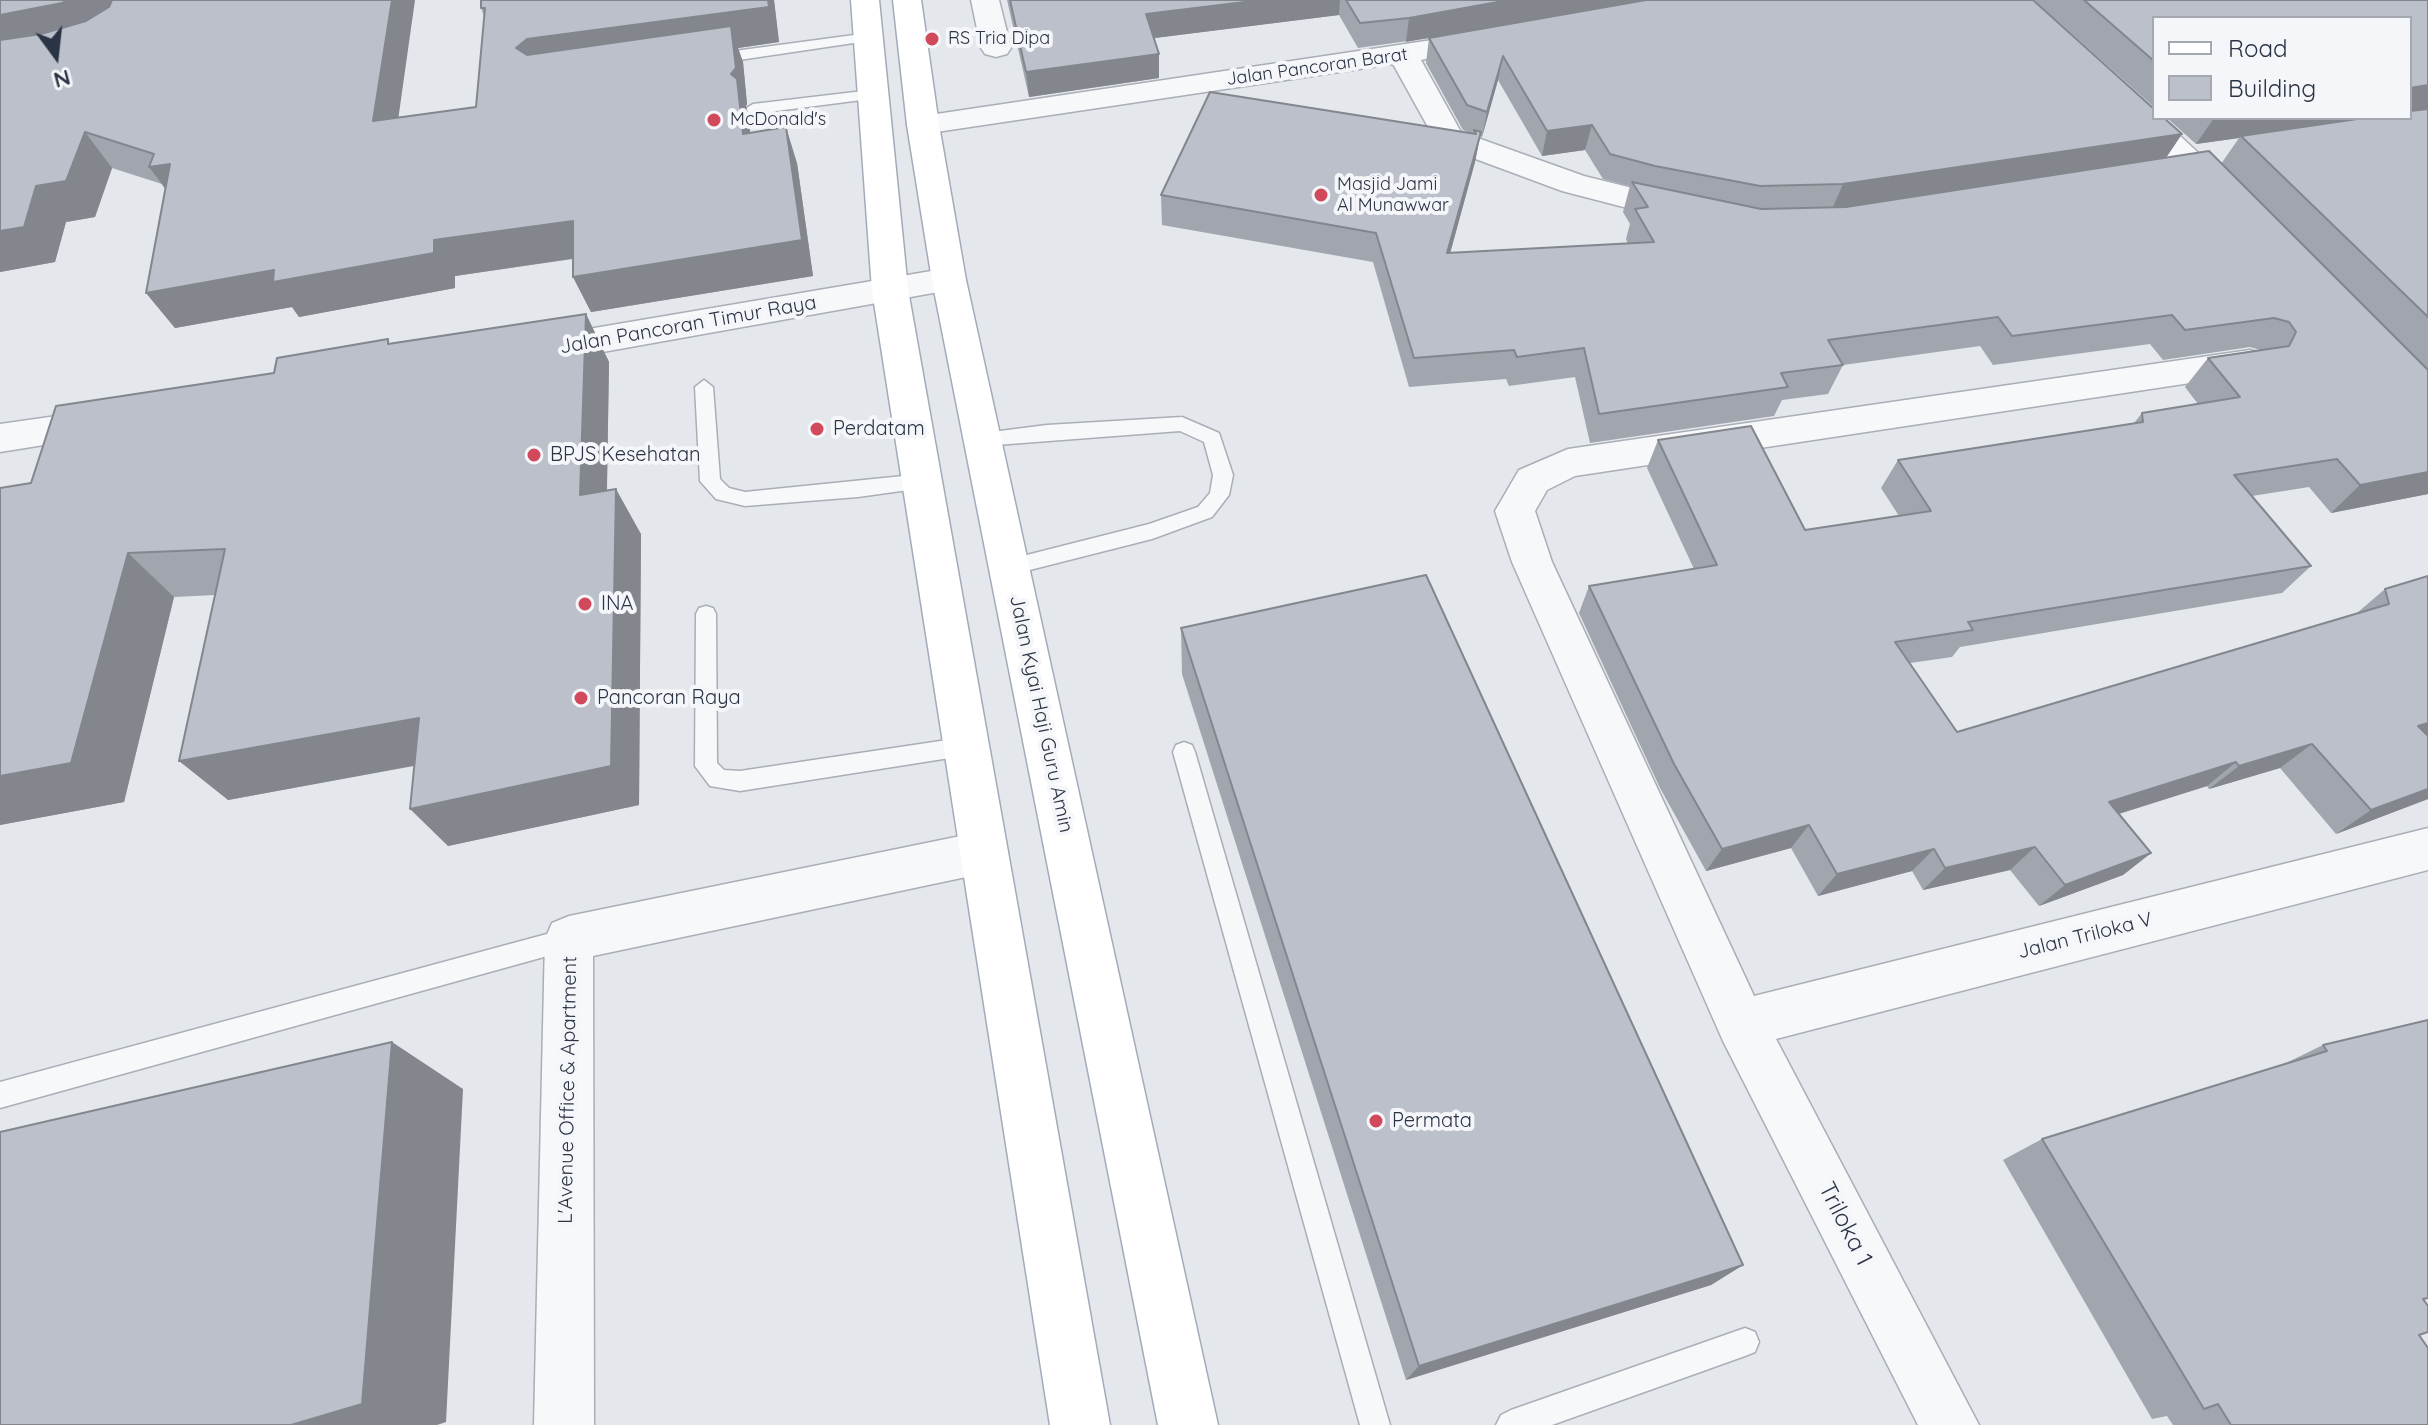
<!DOCTYPE html>
<html>
<head>
<meta charset="utf-8">
<style>
	body { margin:0 }
	#map { position:relative; width:2428px; height:1425px; overflow:hidden; background:#e4e7ec; font-family:Quicksand,sans-serif }
	canvas { display:block }
	.legend { position:absolute; left:2152px; top:16px; width:260px; height:104px; box-sizing:border-box; background:#f4f6f9; border:2px solid #a4a8b1; margin:0; padding:10px 14px; list-style:none; font-size:24px; color:#2b3445 }
	.legend li { display:flex; align-items:center; gap:16px; height:40px }
	.legend b { width:40px; border:2px solid #a4a8b1 }
	.north { position:absolute; left:16px; top:16px; width:80px; height:80px; -webkit-text-stroke:6px #f4f6f9; paint-order:stroke; rotate:165deg; font-size:22px; font-weight:700; line-height:32px; text-align:center; color:#2b3445 }
	.north::after { content:''; display:block; margin:auto; width:28px; height:36px; background:#2b3445; clip-path:polygon(50% 0,100% 100%,50% 72%,0 100%) }
</style>
</head>
<body>
<div id="map">
<canvas width="2428" height="1425"></canvas>
<ul class="legend">
<li><b style="height:10px;background:#fff"></b>Road</li>
<li><b style="height:22px;background:#bbc0ca"></b>Building</li>
</ul>
<div class="north">N</div>
</div>
<script>
const ctx = document.querySelector('canvas').getContext('2d');
ctx.lineJoin = 'round';
function toPath(rows) {
  const path = new Path2D();
  for (const r of rows) {
    path.moveTo(r[0], r[1]);
    for (let i = 2; i < r.length; i += 2) path.lineTo(r[i], r[i + 1]);
  }
  return path;
}
function strokePath(path, color, width, dash) {
  ctx.strokeStyle = color;
  ctx.lineWidth = width;
  ctx.lineCap = dash ? 'butt' : 'round';
  ctx.setLineDash(dash || []);
  ctx.stroke(path);
}
function fill(path, color) {
  ctx.fillStyle = color;
  ctx.fill(path, 'evenodd');
}
function drawText(font, color, halo, rows, align = 'center') {
  ctx.font = font + ' Quicksand,sans-serif';
  ctx.lineWidth = 8;
  ctx.setLineDash([]);
  ctx.textBaseline = 'middle';
  ctx.strokeStyle = halo;
  ctx.fillStyle = color;
  for (const [text, x, y, turn = 0] of rows) {
    ctx.save();
    ctx.translate(x, y);
    ctx.rotate((+turn || 0) * Math.PI / 180);
    ctx.textAlign = isNaN(turn) ? turn : align;
    if (halo) ctx.strokeText(text, 0, 0);
    ctx.fillText(text, 0, 0);
    ctx.restore();
  }
}
const service = toPath([
	[869,33,876,37,874,40,712,64,704,59,712,54,869,33],
	[872,90,880,95,877,98,753,114,745,109,753,104,872,90],
	[704,380,713,387,720,479,729,488,745,492,923,474,930,476,933,481,930,486,923,488,858,497,745,506,716,499,700,481,695,387,704,380],
	[1182,417,1219,433,1233,475,1229,495,1212,517,1152,539,1010,575,1003,573,1000,567,1003,561,1149,524,1198,507,1210,493,1213,475,1204,442,1180,431,983,446,976,444,973,439,976,434,1047,425,1182,417],
	[706,606,713,608,716,614,717,763,724,770,740,771,967,737,975,740,978,747,975,754,740,791,710,786,695,766,696,614,699,608,706,606],
	[1184,742,1192,745,1195,752,1390,1425,1360,1425,1173,752,1176,745,1184,742],
	[569,928,578,931,581,939,578,947,569,950,0,1108,0,1082,569,928],
	[1745,1328,1755,1332,1759,1342,1755,1352,1745,1356,1552,1425,1496,1425,1501,1415,1511,1410,1745,1328]
]);
const minor = toPath([
	[971,0,999,0,1011,48,1007,54,996,57,985,54,981,48,971,0],
	[1432,40,1443,43,1447,49,1443,55,1421,60,1461,132,1584,176,1697,204,1702,212,1697,220,1685,223,1562,191,1438,145,1393,64,923,134,912,132,907,125,912,118,923,116,1432,40],
	[2129,96,2140,98,2154,111,2154,118,2161,118,2239,191,2244,198,2239,205,2227,208,2215,205,2118,112,2113,105,2118,98,2129,96],
	[2250,350,2263,354,2268,363,2263,372,1575,476,1547,490,1535,511,1552,562,1754,996,2428,828,2428,870,1776,1039,1979,1425,1918,1425,1723,1041,1512,562,1495,511,1519,470,1568,449,2250,350],
	[985,831,1002,837,1008,852,1002,867,985,873,593,956,594,1425,534,1425,545,939,552,923,569,916,985,831]
]);
const tertiary = toPath([
	[949,268,961,272,966,280,961,288,541,363,528,359,523,350,528,341,541,337,949,268],
	[106,409,119,413,125,423,119,433,0,452,0,424,106,409]
]);
const primary = toPath([
	[851,0,879,0,908,290,1110,1425,1050,1425,872,290,851,0],
	[893,0,921,0,939,125,966,280,1218,1425,1158,1425,932,280,907,125,893,0]
]);
const wall = toPath([
	[0,0,399,117,476,107,484,16,481,8,481,0,774,0,779,42,738,48,743,62,747,104,746,106,748,115,750,133,797,163,813,276,591,312,573,277,573,259,455,276,455,288,299,317,292,307,175,328,146,293,165,189,162,184,112,168,95,217,66,222,55,262,0,272],
	[1007,0,1644,0,2182,134,2166,158,2221,164,2239,138,2196,144,2167,118,2410,118,2154,18,2154,107,2034,0,2428,0,2428,494,2331,513,2309,487,2252,496,2311,566,2282,593,1960,647,1952,657,1910,663,1957,732,2357,613,2385,589,2428,576,2428,799,2336,834,2280,768,2209,789,2207,786,2119,814,2151,853,2123,875,2039,906,2010,870,1923,890,1912,871,1818,896,1791,848,1706,871,1660,788,1579,613,1589,586,1694,569,1647,468,1658,440,1805,530,1899,516,1881,488,1898,460,2134,423,2142,413,2198,404,2185,387,2208,358,2260,350,2250,347,2163,360,2150,344,1993,365,1980,346,1843,365,1828,394,1782,400,1774,416,1590,443,1575,377,1509,386,1506,379,1409,387,1373,262,1162,225,1161,195,1473,134,1463,130,1426,63,1429,38,1358,48,1339,15,1154,38,1159,78,1029,97],
	[1498,80,1542,156,1585,150,1603,179,1630,186,1623,212,1630,224,1626,239,1628,244,1450,253,1475,162,1480,136,1482,137],
	[586,314,609,362,607,491,641,534,639,805,448,846,414,766,228,800,215,595,174,597,124,802,0,825,0,488,31,483,274,373,391,343],
	[1181,628,1743,1265,1711,1285,1406,1380,1182,674],
	[2428,1020,2423,1299,2419,1335,2428,1425,2173,1425,2167,1416,2152,1419,2003,1160,2042,1139,2282,1065,2323,1045]
]);
const shadedWall = toPath([
	[67,0,124,0,108,26,0,56,0,15],
	[392,0,415,0,393,156,373,121],
	[768,0,774,0,779,42,738,48,743,62,747,104,746,106,748,115,755,170,543,75,516,48,527,39],
	[1261,0,1340,0,1339,15,1147,39,1146,14],
	[1509,0,1644,0,1406,42,1409,18],
	[1159,54,1159,78,1029,97,1026,72],
	[1503,56,1498,80,1482,137,1487,112],
	[2428,85,2428,112,2410,114,2410,88],
	[2214,118,2384,118,2241,136,2239,138,2196,144],
	[1592,125,1585,150,1542,156,1547,131],
	[786,127,797,163,813,276,591,312,573,277],
	[85,132,112,168,95,217,66,222,55,262,0,272,0,231,36,186],
	[1481,132,1475,162,1442,283,1447,253],
	[2182,134,2165,159,1832,209,1843,184],
	[170,164,176,203,149,167],
	[573,221,590,256,455,276,455,288,299,317,292,307,175,328,146,293,434,240],
	[586,314,609,362,606,540,580,495],
	[2428,472,2428,494,2331,513,2360,485],
	[616,489,641,534,639,805,448,846,410,809],
	[128,553,174,597,124,802,0,825,0,776],
	[419,718,455,758,228,800,179,761],
	[2428,723,2428,737,2418,726],
	[2312,744,2280,768,2209,789,2239,766],
	[2236,762,2207,786,2083,825,2109,802],
	[2428,789,2428,799,2336,834,2371,810],
	[1809,825,1791,848,1706,871,1722,849],
	[2035,847,2010,870,1923,890,1945,868],
	[1934,849,1912,871,1818,896,1837,874],
	[2151,853,2123,875,2039,906,2065,885],
	[392,1042,463,1089,446,1422,437,1425,291,1425],
	[1743,1265,1711,1285,1406,1380,1419,1366]
]);
const building = toPath([
	[0,0,67,0,62,3,0,15,0,0],
	[112,0,392,0,373,121,476,107,485,8,481,8,481,0,768,0,769,7,527,39,516,48,527,55,731,26,736,68,731,74,737,79,743,134,786,127,802,240,573,277,573,221,434,240,434,253,273,282,274,270,146,293,170,164,149,167,154,154,85,132,66,181,36,186,24,227,0,231,0,40,41,34,86,21,109,7,112,0],
	[1010,0,1261,0,1146,14,1159,54,1026,72,1010,0],
	[1346,0,1509,0,1409,18,1360,23,1346,0],
	[1646,0,2033,0,2154,109,2154,118,2164,118,2182,134,1843,184,1760,186,1655,166,1610,154,1592,125,1547,131,1503,56,1487,112,1467,105,1429,38,1646,0],
	[2084,0,2428,0,2428,85,2410,88,2410,18,2154,18,2154,61,2084,0],
	[1210,92,1476,134,1474,130,1481,132,1447,253,1654,242,1635,209,1648,207,1632,182,1761,209,1846,207,2209,151,2428,370,2428,472,2360,485,2337,459,2234,475,2311,566,1968,622,1973,630,1895,642,1957,732,2389,604,2385,589,2428,576,2428,723,2418,726,2428,736,2428,789,2371,810,2312,744,2239,766,2236,762,2109,802,2151,853,2065,885,2035,847,1945,868,1934,849,1837,874,1809,825,1722,849,1674,764,1589,586,1717,565,1658,440,1751,426,1805,530,1931,511,1898,460,2143,422,2142,413,2240,397,2208,358,2289,346,2296,332,2289,322,2274,318,2185,330,2172,315,2012,336,1998,317,1828,340,1843,365,1781,373,1788,387,1599,414,1584,348,1517,357,1514,350,1414,358,1376,233,1161,195,1210,92],
	[2428,109,2428,317,2241,136,2364,118,2410,118,2410,111,2428,109],
	[586,314,580,495,616,489,611,766,410,809,419,718,179,761,225,549,128,553,71,763,0,776,0,488,31,483,56,406,274,373,277,358,388,339,388,344,586,314],
	[1426,575,1743,1265,1419,1366,1181,628,1426,575],
	[2428,1020,2428,1298,2423,1299,2428,1306,2428,1332,2419,1335,2428,1348,2428,1425,2231,1425,2218,1404,2204,1409,2042,1139,2327,1051,2323,1045,2428,1020],
	[392,1042,362,1404,291,1425,0,1425,0,1132,392,1042]
]);
const markers = [
	[932,39,8,"#d1495b"],
	[714,120,8,"#d1495b"],
	[1321,195,8,"#d1495b"],
	[817,429,8,"#d1495b"],
	[534,455,8,"#d1495b"],
	[585,604,8,"#d1495b"],
	[581,698,8,"#d1495b"],
	[1376,1121,8,"#d1495b"]
];
const farPoinames = [
	["RS Tria Dipa",948,39],
	["McDonald's",730,120],
	["Masjid Jami",1337,185],
	["Al Munawwar",1337,206]
];
const farStreetnames = [
	["Jalan Pancoran Barat",1317,67,-8]
];
const streetNames = [
	["Jalan Pancoran Timur Raya",688,325,-10],
	["Jalan Kyai Haji Guru Amin",1041,714,78],
	["Jalan Triloka V",2085,936,-14],
	["L'Avenue Office & Apartment",568,1090,-89]
];
const poiNames = [
	["Perdatam",833,429],
	["BPJS Kesehatan",550,455],
	["INA",601,604],
	["Pancoran Raya",597,698],
	["Permata",1392,1121]
];
const nearStreetnames = [
	["Triloka 1",1845,1224,63]
];
strokePath(service, '#a9aeb7', 3);
strokePath(minor, '#a9aeb7', 3);
strokePath(tertiary, '#a9aeb7', 3);
strokePath(primary, '#a3abb8', 3);
fill(service, '#f7f8fa');
fill(minor, '#f7f8fa');
fill(tertiary, '#f7f8fa');
fill(primary, '#fff');
fill(wall, '#a1a5ae');
fill(shadedWall, '#83868d');
fill(building, '#bbc0ca');
strokePath(building, '#83868d', 2);
for (const [x, y, r, color] of markers) {
  const dot = new Path2D();
  dot.arc(x, y, r, 0, 2 * Math.PI);
  ctx.fillStyle = color;
  ctx.fill(dot);
  strokePath(dot, '#f4f6f9', 3);
}
drawText('18px', '#2b3445', '#f4f6f9', farPoinames, 'left');
drawText('18px', '#2b3445', '#f4f6f9', farStreetnames);
drawText('20px', '#2b3445', '#f4f6f9', streetNames);
drawText('20px', '#2b3445', '#f4f6f9', poiNames, 'left');
drawText('24px', '#2b3445', '#f4f6f9', nearStreetnames);
</script>
</body>
</html>
